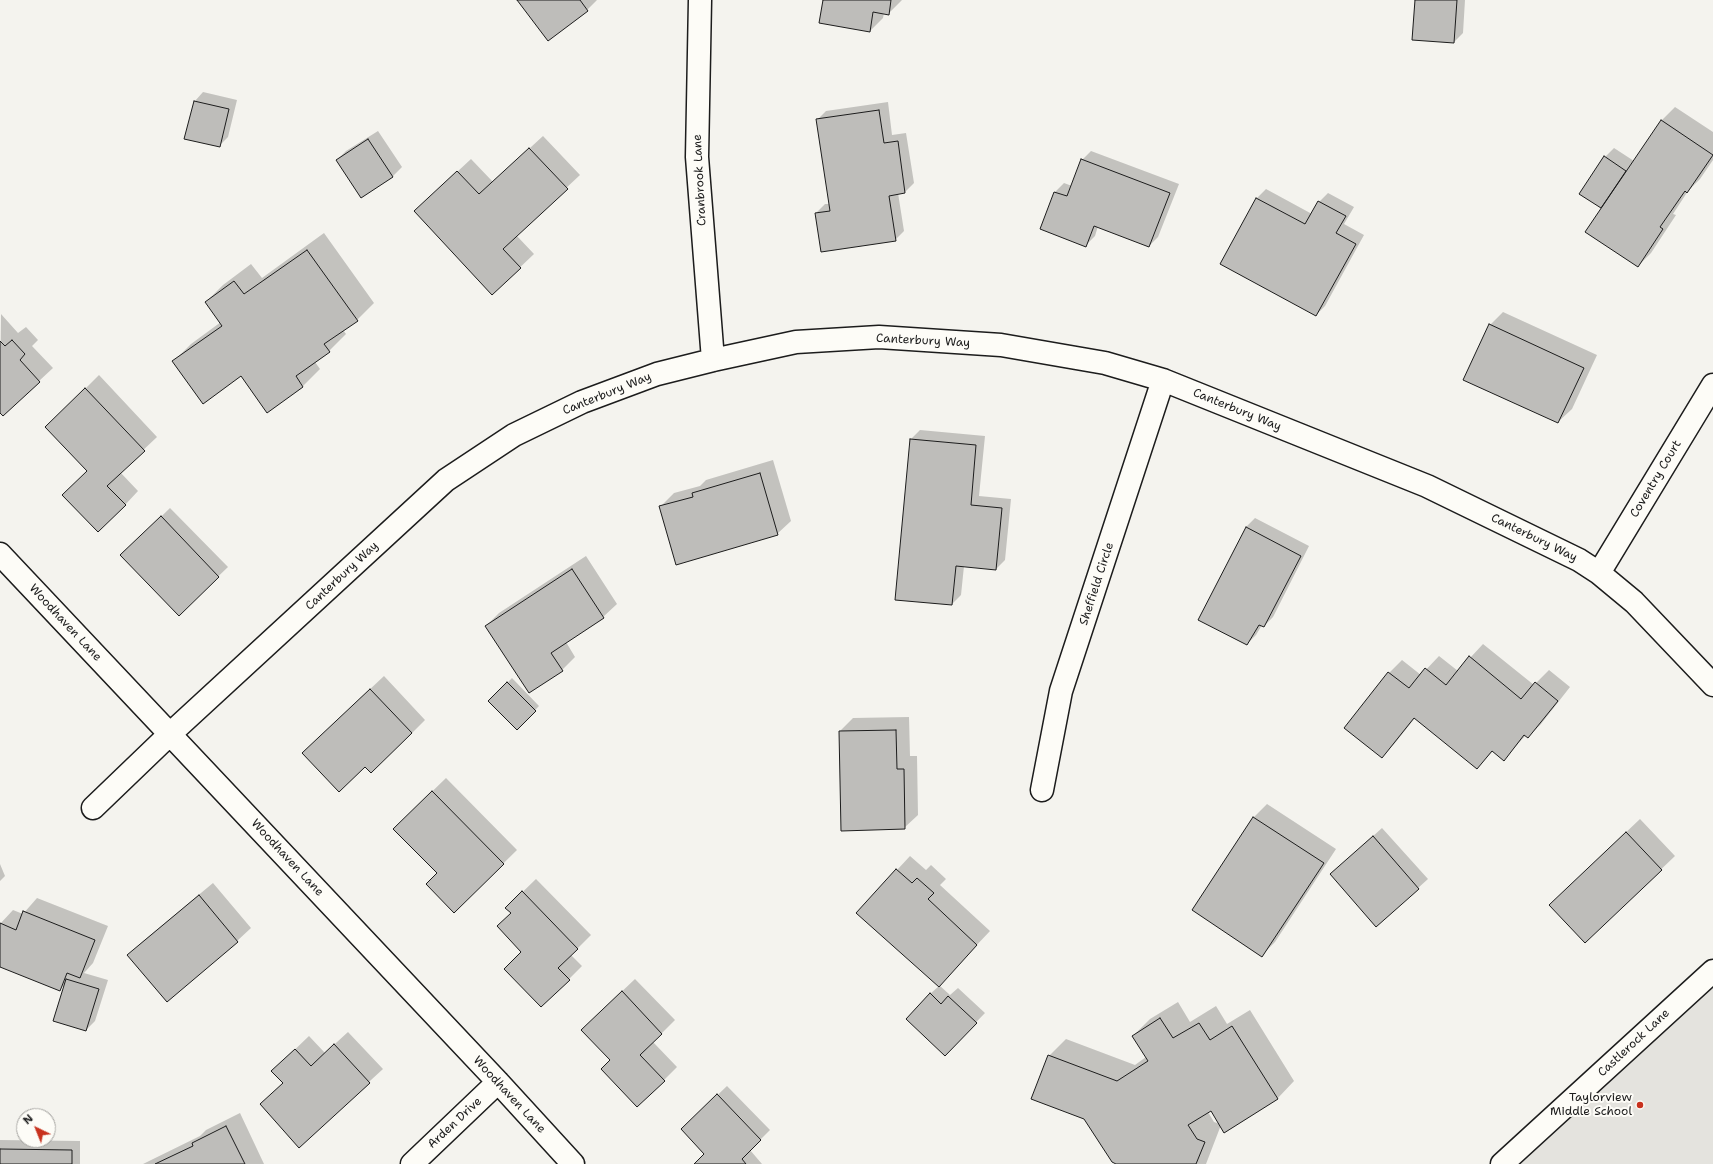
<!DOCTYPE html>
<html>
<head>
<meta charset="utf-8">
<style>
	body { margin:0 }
	#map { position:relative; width:1713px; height:1164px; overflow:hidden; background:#f4f3ee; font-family:"Shantell Sans",sans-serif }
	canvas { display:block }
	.north { position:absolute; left:16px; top:1108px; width:40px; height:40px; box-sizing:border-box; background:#fdfcf7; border:1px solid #a3a29f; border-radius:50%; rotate:317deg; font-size:11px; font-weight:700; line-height:16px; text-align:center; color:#1c1c1c }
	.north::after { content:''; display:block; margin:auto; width:14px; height:18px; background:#c8321e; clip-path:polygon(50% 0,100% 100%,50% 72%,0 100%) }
</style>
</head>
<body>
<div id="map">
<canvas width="1713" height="1164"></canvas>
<div class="north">N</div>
</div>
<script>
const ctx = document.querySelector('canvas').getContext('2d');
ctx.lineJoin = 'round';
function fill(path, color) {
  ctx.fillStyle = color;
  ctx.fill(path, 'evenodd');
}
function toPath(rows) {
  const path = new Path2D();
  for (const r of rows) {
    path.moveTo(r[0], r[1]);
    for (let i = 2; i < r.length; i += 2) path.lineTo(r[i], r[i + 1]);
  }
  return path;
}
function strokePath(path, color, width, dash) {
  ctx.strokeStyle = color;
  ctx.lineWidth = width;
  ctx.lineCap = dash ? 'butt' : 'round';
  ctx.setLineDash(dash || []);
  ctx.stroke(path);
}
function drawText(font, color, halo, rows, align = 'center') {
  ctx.font = font + ' "Shantell Sans",sans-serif';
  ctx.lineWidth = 4;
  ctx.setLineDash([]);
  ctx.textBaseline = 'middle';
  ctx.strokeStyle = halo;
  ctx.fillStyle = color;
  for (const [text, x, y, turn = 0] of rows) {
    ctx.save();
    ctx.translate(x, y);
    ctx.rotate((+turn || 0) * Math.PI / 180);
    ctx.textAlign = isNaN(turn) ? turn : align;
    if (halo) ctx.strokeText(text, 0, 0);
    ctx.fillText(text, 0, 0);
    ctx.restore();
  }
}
const built = toPath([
	[1713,971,1713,1164,1502,1164]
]);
const shadow = toPath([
	[519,0,597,0,587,10,548,39],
	[824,0,902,0,888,14,884,13,883,18,870,31],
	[1416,0,1465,0,1463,33,1454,42],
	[203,92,237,100,228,137,219,146,195,101],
	[888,102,892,135,906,133,914,183,905,192,898,193,904,231,895,240,816,213,825,204,830,204,817,120,826,111],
	[1675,107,1713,132,1713,160,1700,179,1688,191,1673,214,1676,215,1651,253,1638,266,1603,208,1581,194,1605,157,1614,148,1634,161,1662,120],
	[378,131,402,167,393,176,361,197,337,160,346,151],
	[543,136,580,175,516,235,534,254,492,294,429,198,471,159,493,182],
	[1091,151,1179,184,1158,237,1149,246,1098,226,1095,236,1086,245,1055,192,1064,183,1072,186,1082,160],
	[1266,189,1312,214,1319,202,1328,193,1354,207,1344,224,1364,235,1325,306,1316,315,1221,264,1257,198],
	[324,233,374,303,357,320,343,330,346,334,329,351,315,362,320,369,303,386,267,411,241,375,174,361,191,344,221,322,206,302,223,285,251,264,262,278],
	[1503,312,1597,355,1572,409,1558,422,1490,325],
	[1,314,18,333,26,327,38,340,32,346,53,368,39,381,0,412],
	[99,375,157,437,120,472,138,491,125,505,88,471,60,414],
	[920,430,985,436,979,496,1011,499,1005,560,996,569,964,566,961,595,952,604,896,599,911,439],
	[773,460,791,521,777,534,660,507,674,493,700,486,706,480],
	[170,508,228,567,179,614,122,555],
	[1255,518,1309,546,1273,617,1264,626,1262,625,1256,635,1247,644,1246,527],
	[586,556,617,604,603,617,566,642,575,657,562,670,486,626,499,613],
	[1483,644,1534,685,1549,670,1570,687,1541,724,1528,737,1526,735,1504,759,1493,751,1477,767,1415,718,1395,743,1382,757,1389,673,1402,660,1421,675,1439,656,1458,671],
	[384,676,425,720,412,733,365,766,316,740],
	[512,678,539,706,517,729,490,701],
	[909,717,910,756,917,756,918,815,904,828,840,731,853,718],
	[446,778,517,850,454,912,438,874,408,815],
	[1267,804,1336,849,1275,942,1262,955,1193,910,1254,817],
	[1640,819,1675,856,1585,942,1563,892],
	[1382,828,1428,879,1376,926,1340,866],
	[910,856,926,870,931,865,946,879,940,885,990,931,939,985,950,995,958,988,985,1013,954,1045,930,994,939,986,897,870],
	[0,864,5,876,0,881],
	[536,879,591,935,571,955,582,966,569,979,523,952,512,913,506,908],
	[213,883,251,928,237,941,167,1000,129,955,142,942],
	[37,898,108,926,93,963,84,973,108,980,95,1021,86,1030,66,983,59,990,0,966,0,924,13,910,23,914],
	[635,979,675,1020,653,1042,677,1067,664,1080,611,1060,595,1017],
	[1178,1002,1190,1022,1216,1006,1227,1024,1250,1010,1294,1081,1277,1099,1221,1125,1206,1164,1119,1164,1049,1056,1066,1039,1135,1065,1146,1057,1133,1036,1150,1019],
	[1211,1109,1220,1124,1214,1122,1208,1112],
	[348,1032,383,1069,299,1146,284,1083,286,1058,309,1036,325,1053],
	[727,1086,770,1130,750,1150,762,1164,695,1164,705,1154,682,1129],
	[240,1113,264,1164,143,1164,200,1136,206,1130],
	[0,1140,80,1141,80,1164,0,1164]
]);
const building = toPath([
	[517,0,580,0,588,11,548,41,517,0],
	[823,0,891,0,889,15,873,12,870,32,819,23,823,0],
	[1415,0,1457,0,1454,43,1412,40,1415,0],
	[194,101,229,109,220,147,184,139,194,101],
	[879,110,884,143,898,141,905,193,889,196,896,241,821,252,815,213,830,211,816,119,879,110],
	[1661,120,1713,155,1687,193,1685,191,1660,227,1663,229,1638,267,1585,232,1661,120],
	[368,139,393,177,361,198,336,160,368,139],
	[529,148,568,189,503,249,521,268,492,295,414,211,457,171,479,194,529,148],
	[1604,156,1626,171,1601,208,1579,194,1604,156],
	[1081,159,1170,193,1149,247,1094,226,1086,247,1040,229,1054,192,1067,196,1081,159],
	[1256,198,1305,224,1318,201,1346,216,1336,233,1356,244,1316,316,1220,264,1256,198],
	[307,250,358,321,324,344,330,352,296,376,303,387,267,413,241,376,203,404,172,361,222,326,205,302,234,281,244,294,307,250],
	[1489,324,1584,368,1558,423,1463,380,1489,324],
	[12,340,25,354,20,360,40,382,3,416,0,413,0,341,5,346,12,340],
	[85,388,145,451,107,486,126,505,98,532,62,495,87,471,45,427,85,388],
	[910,439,976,445,971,505,1002,508,996,570,956,566,952,605,895,600,910,439],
	[760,473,778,535,676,565,659,506,693,497,692,493,760,473],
	[161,516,219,577,179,616,120,555,161,516],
	[1246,527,1301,556,1264,627,1259,625,1247,645,1198,620,1246,527],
	[572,569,604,618,551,653,563,671,529,693,485,626,572,569],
	[1469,656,1521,699,1535,682,1558,701,1528,738,1524,735,1504,761,1492,751,1477,769,1414,718,1382,758,1344,728,1388,672,1409,688,1425,668,1446,685,1469,656],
	[507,682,536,711,517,730,488,701,507,682],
	[370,689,412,733,371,773,365,767,339,792,302,753,370,689],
	[896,730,897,769,904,769,905,829,841,831,839,731,896,730],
	[432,791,504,864,454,913,426,884,437,873,393,829,432,791],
	[1253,817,1324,863,1262,957,1192,910,1253,817],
	[1626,832,1662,870,1585,943,1549,905,1626,832],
	[1373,836,1419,889,1376,927,1330,874,1373,836],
	[896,869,912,883,917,878,934,893,928,899,977,945,939,987,856,913,896,869],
	[522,891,578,949,558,968,570,980,541,1007,504,969,521,952,497,926,511,913,505,908,522,891],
	[199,895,238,942,167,1002,127,955,199,895],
	[23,911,95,940,80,978,67,973,60,991,0,967,0,923,16,930,23,911],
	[66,979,99,989,86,1031,53,1021,66,979],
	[622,991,662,1034,640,1055,665,1081,637,1107,601,1069,610,1060,581,1030,622,991],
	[930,993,941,1004,948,996,977,1023,945,1056,906,1019,930,993],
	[1160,1018,1173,1038,1199,1023,1210,1040,1232,1026,1278,1099,1224,1133,1211,1111,1188,1125,1197,1139,1205,1142,1196,1164,1116,1164,1112,1162,1084,1119,1031,1099,1048,1055,1117,1081,1148,1061,1132,1036,1160,1018],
	[334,1044,370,1083,299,1148,260,1104,283,1083,271,1071,295,1049,311,1066,334,1044],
	[717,1094,761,1140,742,1159,746,1164,694,1164,704,1154,681,1129,717,1094],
	[226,1126,245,1164,155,1164,193,1146,192,1143,226,1126],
	[0,1149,72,1150,72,1164,0,1164,0,1149]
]);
const minor = toPath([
	[700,0,697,157,713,360],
	[0,554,498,1082,573,1164],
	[1599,573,1713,385],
	[1042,790,1061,691,1163,380],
	[93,808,170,734,446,480,514,435,582,402,657,374,713,360,796,342,879,337,1001,345,1105,363,1163,380,1427,486,1579,560,1599,573,1634,602,1713,685],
	[412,1164,498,1082]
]);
const tertiary = toPath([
	[1502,1164,1713,971]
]);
const markers = [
	[1640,1105,4,"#c8321e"]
];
const streetNames = [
	["Cranbrook Lane",700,180,-93],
	["Canterbury Way",923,341,3],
	["Canterbury Way",607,394,-22],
	["Canterbury Way",1237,410,22],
	["Coventry Court",1656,479,-59],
	["Canterbury Way",1534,538,26],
	["Canterbury Way",342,576,-43],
	["Sheffield Circle",1097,584,-72],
	["Woodhaven Lane",65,623,47],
	["Woodhaven Lane",287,858,47],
	["Castlerock Lane",1634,1043,-43],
	["Woodhaven Lane",509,1095,47],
	["Arden Drive",455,1123,-43]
];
const poiNames = [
	["Taylorview",1632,1098],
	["Middle School",1632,1112]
];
fill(built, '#e4e3de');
fill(shadow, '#0003');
fill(building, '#bebdba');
strokePath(building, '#1c1c1c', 1);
strokePath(minor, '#1c1c1c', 25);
strokePath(tertiary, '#1c1c1c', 25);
strokePath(minor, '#fdfcf7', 22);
strokePath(tertiary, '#fdfcf7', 22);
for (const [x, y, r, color] of markers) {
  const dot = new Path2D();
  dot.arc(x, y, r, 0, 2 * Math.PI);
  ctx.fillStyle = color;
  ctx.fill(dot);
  strokePath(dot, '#fdfcf7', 1.5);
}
drawText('12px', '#1c1c1c', '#fdfcf7', streetNames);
drawText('12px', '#1c1c1c', '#fdfcf7', poiNames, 'right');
</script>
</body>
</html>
